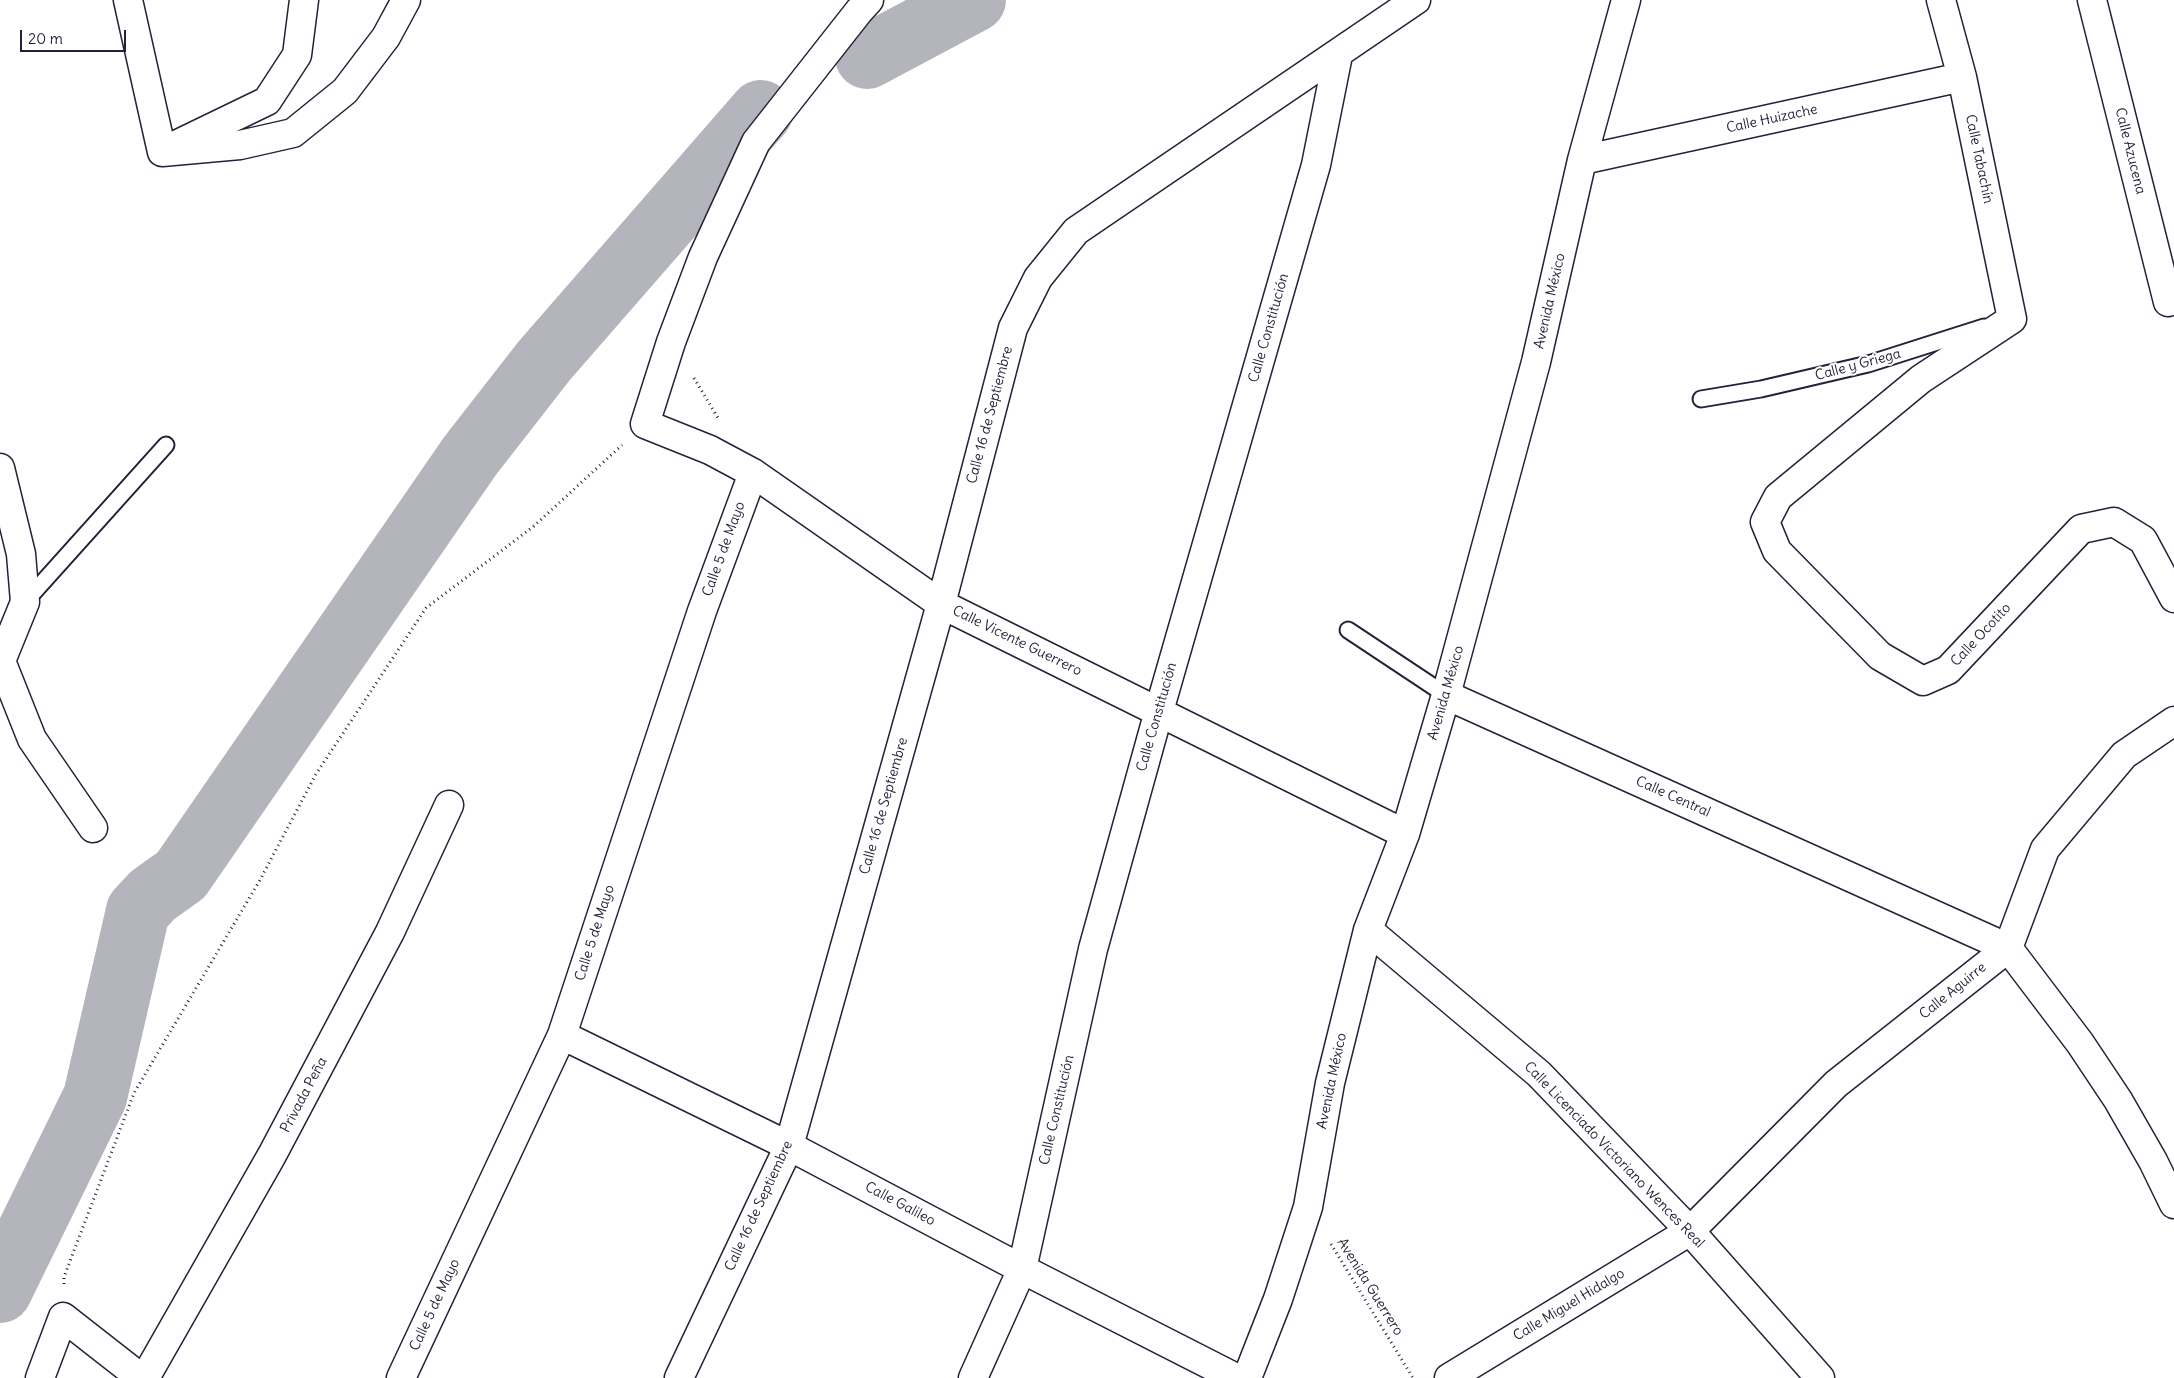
<!DOCTYPE html>
<html>
<head>
<meta charset="utf-8">
<style>
	body { margin:0 }
	#map { position:relative; width:2174px; height:1378px; overflow:hidden; background:#fff; font-family:Delius,sans-serif }
	canvas { display:block }
	.scale { position:absolute; left:20px; top:30px; width:106px; height:22px; box-sizing:border-box; border:2px solid #22223b; border-top:0; padding-left:6px; font-size:15px; line-height:18px; white-space:nowrap; color:#22223b; -webkit-text-stroke:4px #fff; paint-order:stroke }
</style>
</head>
<body>
<div id="map">
<canvas width="2174" height="1378"></canvas>
<div class="scale">20 m</div>
</div>
<script>
const ctx = document.querySelector('canvas').getContext('2d');
ctx.lineJoin = 'round';
function toPath(rows) {
  const path = new Path2D();
  for (const r of rows) {
    path.moveTo(r[0], r[1]);
    for (let i = 2; i < r.length; i += 2) path.lineTo(r[i], r[i + 1]);
  }
  return path;
}
function strokePath(path, color, width, dash) {
  ctx.strokeStyle = color;
  ctx.lineWidth = width;
  ctx.lineCap = dash ? 'butt' : 'round';
  ctx.setLineDash(dash || []);
  ctx.stroke(path);
}
function drawText(font, color, halo, rows, align = 'center') {
  ctx.font = font + ' Delius,sans-serif';
  ctx.lineWidth = 4;
  ctx.setLineDash([]);
  ctx.textBaseline = 'middle';
  ctx.strokeStyle = halo;
  ctx.fillStyle = color;
  for (const [text, x, y, turn = 0] of rows) {
    ctx.save();
    ctx.translate(x, y);
    ctx.rotate((+turn || 0) * Math.PI / 180);
    ctx.textAlign = isNaN(turn) ? turn : align;
    if (halo) ctx.strokeText(text, 0, 0);
    ctx.fillText(text, 0, 0);
    ctx.restore();
  }
}
const river = toPath([
	[867,57,974,0],
	[0,1291,95,1097,138,911,153,895,181,875,470,456,544,361,761,112]
]);
const path = toPath([
	[694,378,718,418],
	[1331,1244,1413,1378],
	[64,1284,64,1277,134,1093,260,880,316,774,426,608,534,526,622,445]
]);
const lane = toPath([
	[1701,399,1761,389,1868,364,1984,327],
	[25,602,166,445],
	[1348,630,1446,695]
]);
const street = toPath([
	[128,0,162,152,240,145,293,133,345,91,386,37,406,0],
	[869,0,859,11,756,142,703,257,671,342,645,424,710,450,753,473,941,604,1405,834],
	[1941,0,1962,77,2012,319,1921,379,1778,497,1765,522,1777,551,1880,656,1923,681,1948,670,2081,529,2114,522,2143,540,2174,598],
	[2092,0,2168,302],
	[176,145,267,101,297,55,304,0],
	[1582,160,1962,77],
	[0,468,21,554,25,602,1,661],
	[1,661,32,739,93,828],
	[1446,695,2008,948,2080,1043,2118,1100,2153,1161,2174,1204],
	[1368,930,1539,1074,1690,1231,1820,1378],
	[562,1035,789,1146,1022,1269,1236,1378],
	[40,1378,63,1317,141,1378],
	[145,1378,272,1155,390,932,449,805],
	[401,1378,562,1035,702,611,753,473],
	[679,1378,789,1146,941,604,1013,328,1038,278,1076,231,1416,0],
	[973,1378,1022,1269,1093,949,1159,711,1316,165,1338,55],
	[1247,1378,1278,1299,1308,1207,1330,1083,1368,930,1405,834,1446,695,1536,362,1582,160,1626,0],
	[1449,1378,1690,1231,1836,1084,2008,948,2045,849,2124,755,2174,721]
]);
const streetNames = [
	["Calle Huizache",1772,119,-12],
	["Calle Azucena",2130,151,76],
	["Calle Tabachín",1979,159,78],
	["Avenida México",1550,301,-77],
	["Calle Constitución",1269,328,-74],
	["Calle y Griega",1858,365,-15],
	["Calle 16 de Septiembre",990,415,-75],
	["Calle 5 de Mayo",724,549,-70],
	["Calle Ocotito",1981,635,-47],
	["Calle Vicente Guerrero",1017,641,26],
	["Avenida México",1446,693,-74],
	["Calle Constitución",1157,717,-74],
	["Calle Central",1673,797,24],
	["Calle 16 de Septiembre",884,806,-74],
	["Calle 5 de Mayo",595,933,-72],
	["Calle Aguirre",1953,991,-39],
	["Avenida México",1332,1081,-78],
	["Privada Peña",304,1095,-62],
	["Calle Constitución",1057,1110,-77],
	["Calle Licenciado Victoriano Wences Real",1614,1155,46],
	["Calle Galileo",900,1204,28],
	["Calle 16 de Septiembre",759,1206,-65],
	["Avenida Guerrero",1370,1287,58],
	["Calle 5 de Mayo",435,1305,-65],
	["Calle Miguel Hidalgo",1569,1305,-31]
];
strokePath(river, '#b4b4bc', 64);
strokePath(lane, '#22223b', 19);
strokePath(street, '#22223b', 31);
strokePath(path, '#22223b', 3, [1, 4]);
strokePath(lane, '#fff', 15);
strokePath(street, '#fff', 28);
drawText('14px', '#22223b', '#fff', streetNames);
</script>
</body>
</html>
